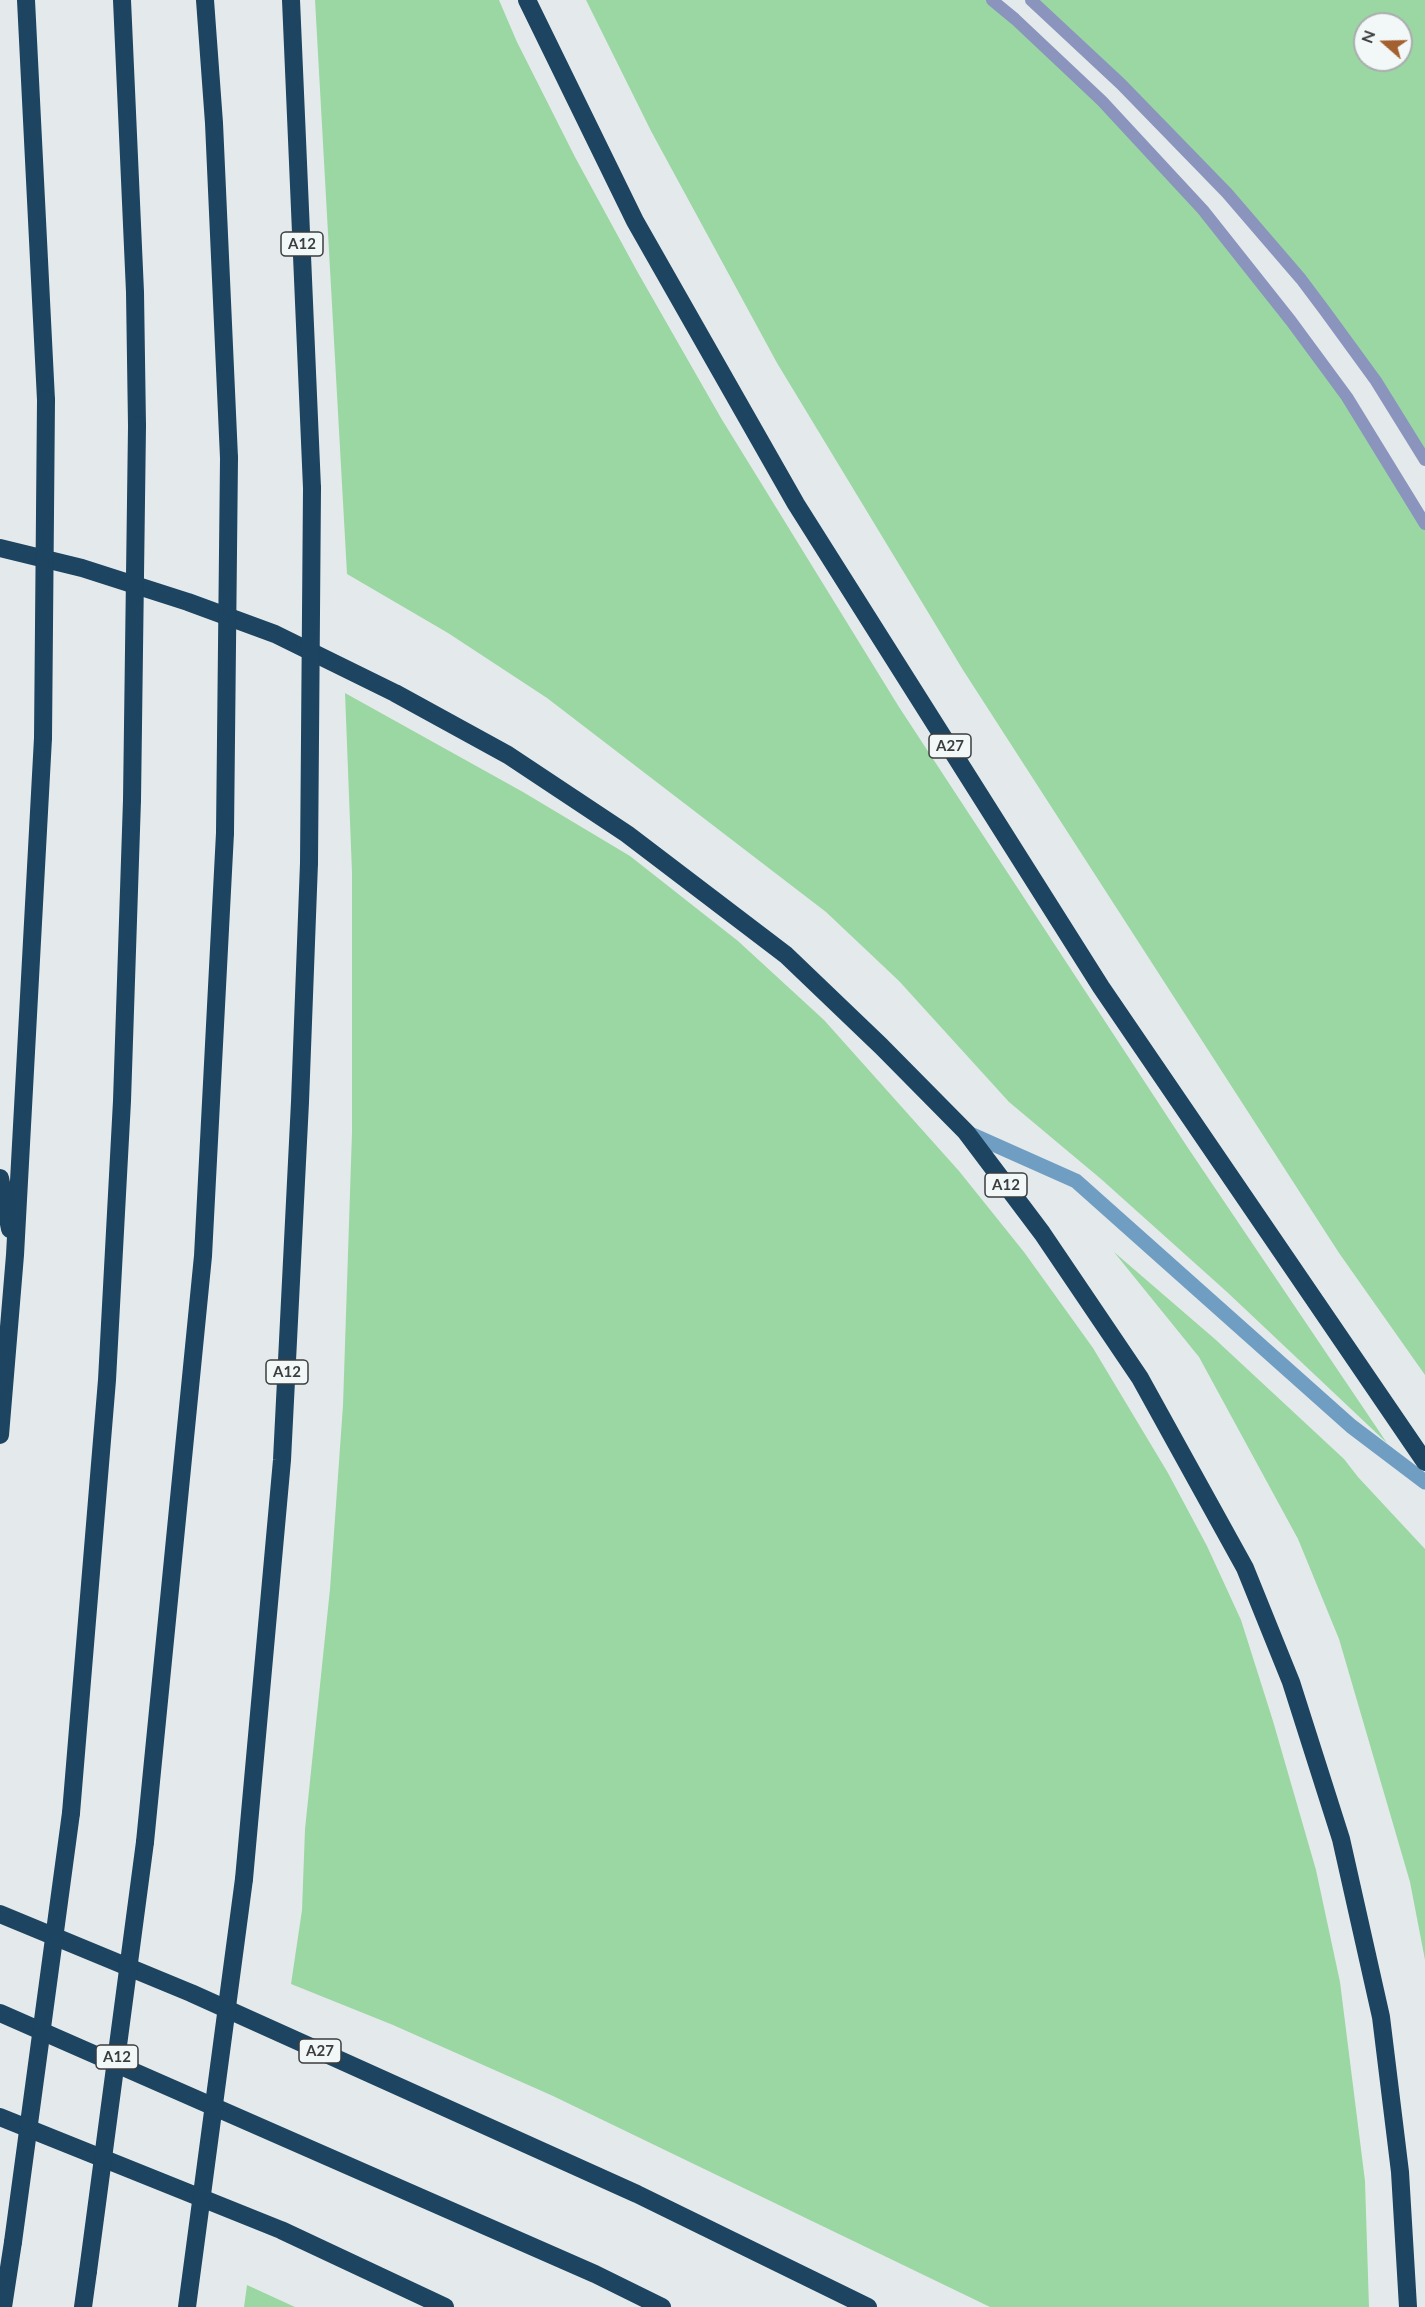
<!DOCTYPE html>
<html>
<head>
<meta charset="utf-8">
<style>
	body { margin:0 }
	#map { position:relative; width:1425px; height:2307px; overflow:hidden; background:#e4eaeb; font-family:Lato,sans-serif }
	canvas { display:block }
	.north { position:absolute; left:1353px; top:12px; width:60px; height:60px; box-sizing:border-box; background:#f2f7f8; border:2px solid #a9adae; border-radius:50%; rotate:290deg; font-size:16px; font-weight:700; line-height:24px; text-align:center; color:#3b3d3e }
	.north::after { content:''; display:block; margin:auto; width:21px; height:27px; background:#a46130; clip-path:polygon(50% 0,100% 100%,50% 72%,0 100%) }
</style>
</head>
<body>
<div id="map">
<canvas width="1425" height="2307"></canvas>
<div class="north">N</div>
</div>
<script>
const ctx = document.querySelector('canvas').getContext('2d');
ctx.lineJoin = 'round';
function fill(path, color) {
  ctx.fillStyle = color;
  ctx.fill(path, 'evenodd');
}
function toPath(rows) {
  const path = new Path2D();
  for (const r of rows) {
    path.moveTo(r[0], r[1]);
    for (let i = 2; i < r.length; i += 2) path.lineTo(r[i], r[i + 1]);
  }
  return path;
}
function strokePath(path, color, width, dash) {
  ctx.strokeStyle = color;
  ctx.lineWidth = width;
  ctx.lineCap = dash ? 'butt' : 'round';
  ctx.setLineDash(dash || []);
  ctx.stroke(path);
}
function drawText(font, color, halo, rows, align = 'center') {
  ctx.font = font + ' Lato,sans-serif';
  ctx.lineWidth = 4.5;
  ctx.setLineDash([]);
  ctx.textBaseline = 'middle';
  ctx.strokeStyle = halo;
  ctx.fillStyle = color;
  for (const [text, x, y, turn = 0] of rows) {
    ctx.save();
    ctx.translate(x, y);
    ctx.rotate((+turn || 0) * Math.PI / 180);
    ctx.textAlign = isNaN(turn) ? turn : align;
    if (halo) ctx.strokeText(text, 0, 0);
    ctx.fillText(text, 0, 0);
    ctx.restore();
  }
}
const green = toPath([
	[315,0,499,0,517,42,575,157,637,271,721,418,899,707,1188,1148,1387,1443,1227,1292,1101,1179,1009,1102,899,981,826,912,547,698,448,633,347,574],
	[586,0,992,0,1015,19,1102,101,1203,210,1291,321,1347,397,1425,524,1425,1375,1339,1253,963,670,777,363,651,131],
	[1031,0,1425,0,1425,460,1376,381,1325,311,1301,279,1227,193,1121,84],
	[1365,24,1401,24,1401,60,1365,60],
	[345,693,523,792,630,856,738,941,824,1020,959,1171,1024,1252,1093,1348,1168,1473,1207,1546,1241,1620,1273,1721,1316,1870,1340,1982,1365,2181,1369,2307,990,2307,553,2096,393,2025,291,1984,302,1910,305,1829,330,1589,343,1405,352,1132,352,873],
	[1114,1252,1216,1340,1344,1459,1358,1477,1425,1549,1425,1960,1410,1882,1339,1639,1298,1539,1199,1357],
	[247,2285,295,2307,244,2307]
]);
const stream = toPath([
	[992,0,1015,19,1102,101,1203,210,1291,321,1347,397,1425,524],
	[1031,0,1121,84,1227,193,1301,279,1325,311,1376,381,1425,460]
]);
const minor = toPath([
	[966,1132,1076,1181,1351,1426,1425,1482]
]);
const highway = toPath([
	[26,0,46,400],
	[122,0,135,292,137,426],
	[205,0,214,123,229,458],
	[291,0,312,488],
	[527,0,635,221,796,504,1101,987,1425,1462],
	[0,548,82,568,188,602,275,634,395,693,508,755,627,834,786,955,881,1046,966,1132,1042,1233,1140,1378,1245,1568,1291,1682,1341,1839,1381,2017,1400,2172,1408,2307],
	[0,1178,10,1229],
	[0,1435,15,1255,43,738],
	[71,1813,107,1380,122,1101,132,800],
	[145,1842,203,1256,225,833],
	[244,1879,282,1460,300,1102,309,863],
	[0,1914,191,1993,637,2194,868,2307],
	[0,2013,595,2274,662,2307],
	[0,2117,281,2230,445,2307],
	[3,2307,13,2242],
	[83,2307,88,2271]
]);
const highwayBridge = toPath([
	[43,738,46,400],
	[132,800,137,426],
	[225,833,229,458],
	[309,863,312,488],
	[13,2242,71,1813],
	[88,2271,145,1842],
	[187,2307,244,1879]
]);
const shields = [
	[302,244,42],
	[950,746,42],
	[1006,1185,42],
	[287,1372,42],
	[320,2051,42],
	[117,2057,42]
];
const shieldNames = [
	["A12",302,244],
	["A27",950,746],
	["A12",1006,1185],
	["A12",287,1372],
	["A27",320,2051],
	["A12",117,2057]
];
fill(green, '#9bd7a3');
strokePath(stream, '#8a94bd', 12);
strokePath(minor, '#709ec3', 15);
strokePath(highway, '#1d4460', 18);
strokePath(highwayBridge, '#1d4460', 18);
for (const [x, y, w] of shields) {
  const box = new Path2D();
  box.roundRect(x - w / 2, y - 12, w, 24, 4.5);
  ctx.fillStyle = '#f2f7f8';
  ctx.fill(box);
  strokePath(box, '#3b3d3e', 1.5);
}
drawText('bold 15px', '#3b3d3e', null, shieldNames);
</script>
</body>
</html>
